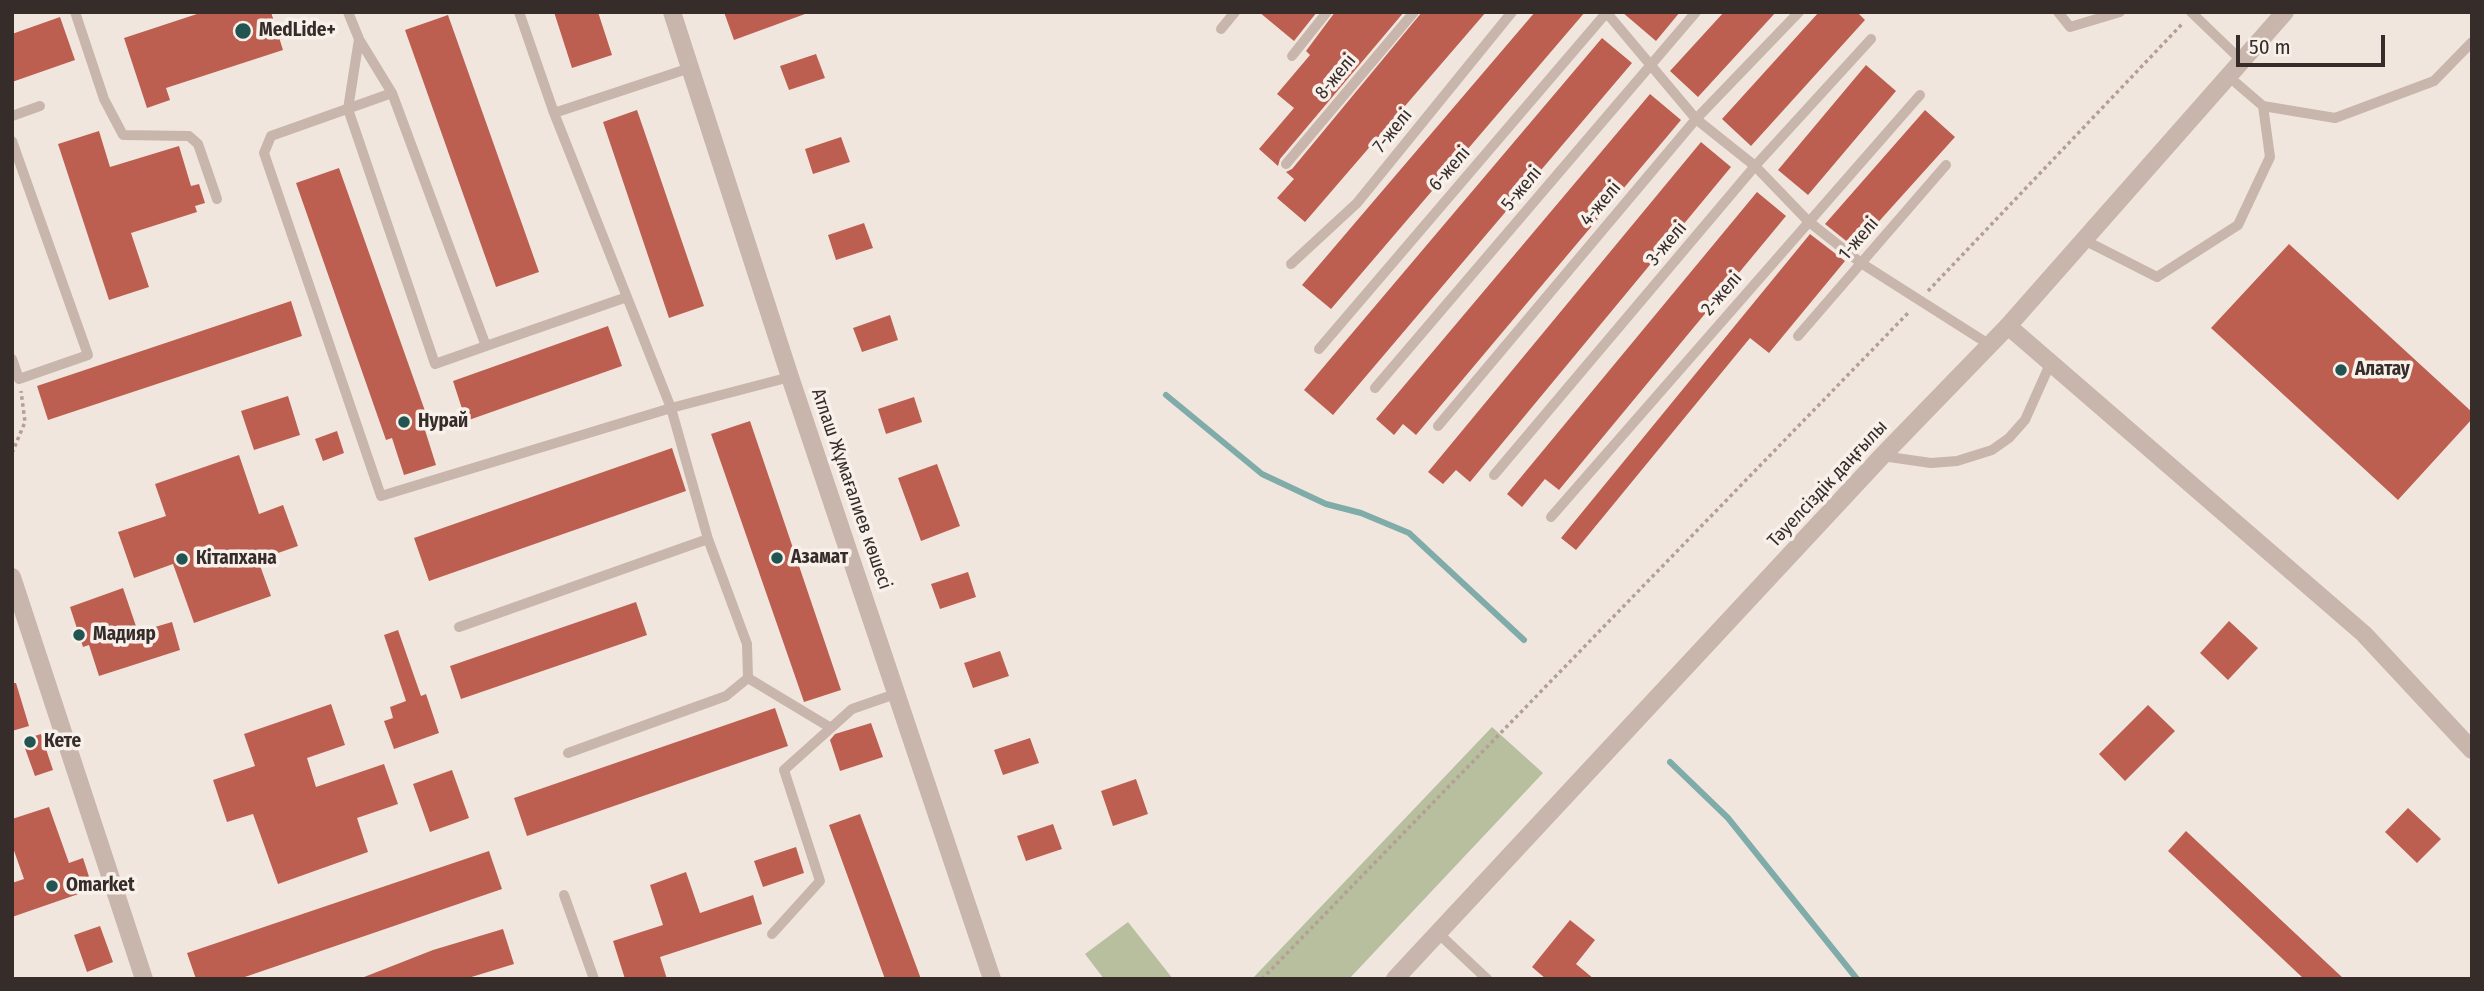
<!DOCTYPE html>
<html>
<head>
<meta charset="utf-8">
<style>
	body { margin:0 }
	#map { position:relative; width:2484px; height:991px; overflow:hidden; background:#f1e6de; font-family:"Fira Sans Condensed",sans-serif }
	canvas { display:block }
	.frame { position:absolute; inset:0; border:14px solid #362c29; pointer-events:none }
	.scale { position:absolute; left:2236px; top:35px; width:149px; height:32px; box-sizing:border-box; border:4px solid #362c29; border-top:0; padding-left:9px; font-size:21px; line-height:24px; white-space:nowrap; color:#362c29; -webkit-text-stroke:5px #f8f0ea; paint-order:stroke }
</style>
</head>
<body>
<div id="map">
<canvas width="2484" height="991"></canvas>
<div class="frame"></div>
<div class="scale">50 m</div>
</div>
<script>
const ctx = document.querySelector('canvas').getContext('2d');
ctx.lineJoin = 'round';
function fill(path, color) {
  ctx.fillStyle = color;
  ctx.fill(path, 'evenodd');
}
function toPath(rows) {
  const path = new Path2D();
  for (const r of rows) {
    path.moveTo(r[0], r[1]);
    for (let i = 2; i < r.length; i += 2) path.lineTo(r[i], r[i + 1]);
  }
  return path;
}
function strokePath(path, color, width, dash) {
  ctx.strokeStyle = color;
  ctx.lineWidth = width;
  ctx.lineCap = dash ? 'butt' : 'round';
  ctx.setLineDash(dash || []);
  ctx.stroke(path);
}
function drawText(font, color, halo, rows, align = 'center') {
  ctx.font = font + ' "Fira Sans Condensed",sans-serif';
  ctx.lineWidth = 7;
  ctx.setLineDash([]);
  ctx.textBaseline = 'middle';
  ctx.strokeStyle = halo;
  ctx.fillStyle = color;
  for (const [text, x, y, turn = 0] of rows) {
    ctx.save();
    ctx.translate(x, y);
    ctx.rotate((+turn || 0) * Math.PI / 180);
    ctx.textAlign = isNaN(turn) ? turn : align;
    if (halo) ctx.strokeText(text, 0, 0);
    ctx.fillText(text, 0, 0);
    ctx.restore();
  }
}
const green = toPath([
	[1492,727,1543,773,1349,979,1252,979],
	[1128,922,1173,979,1104,979,1085,954]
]);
const stream = toPath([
	[1166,395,1262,474,1326,504,1361,513,1409,533,1524,640],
	[1670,762,1728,818,1857,979]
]);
const building = toPath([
	[203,12,271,12,283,50,166,88,170,100,147,108,124,38],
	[554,12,598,12,612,55,572,68],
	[724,12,805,12,805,14,734,40],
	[1259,12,1317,12,1294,41],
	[1335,12,1404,12,1280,159,1278,166,1259,149,1294,108,1277,94,1310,55,1306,51],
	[1422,12,1486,12,1305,222,1277,198,1294,179,1286,172,1292,169],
	[1535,12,1585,12,1331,309,1302,285],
	[1622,12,1680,12,1656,41],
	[1724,12,1776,12,1698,97,1670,71],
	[1819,12,1857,12,1865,20,1751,146,1722,119],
	[448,15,539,272,496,287,405,30],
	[60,17,75,60,12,82,12,34],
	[1602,38,1632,63,1333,415,1304,390],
	[816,54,825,78,789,90,780,66],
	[1866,65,1896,91,1808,195,1778,170],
	[1650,94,1681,120,1416,435,1403,424,1394,435,1376,419],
	[637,110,704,306,669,318,603,122],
	[1925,110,1955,137,1855,248,1825,224],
	[99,131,110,167,179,146,191,186,199,184,205,203,195,206,197,212,131,233,149,287,109,300,58,144],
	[841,137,850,162,813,174,805,149],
	[1701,142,1731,167,1470,482,1456,470,1443,484,1428,472],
	[339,168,430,425,424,427,436,465,404,475,392,438,386,440,296,183],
	[1757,192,1786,216,1559,490,1545,479,1522,507,1507,494],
	[864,223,873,248,836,260,828,235],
	[1810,234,1845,261,1769,353,1750,338,1576,550,1561,538],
	[2289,244,2472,412,2472,419,2398,500,2211,328],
	[291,301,302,336,48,420,37,386],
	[890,315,898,340,862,352,853,328],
	[608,326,622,366,466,421,453,381],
	[288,396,300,435,254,450,241,411],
	[914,397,922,422,886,434,878,409],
	[750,421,841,690,804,702,711,434],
	[337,431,344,453,323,461,315,439],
	[672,448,686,491,429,581,414,538],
	[239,455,259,514,283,505,298,546,258,560,271,596,194,623,173,564,134,578,118,532,166,516,155,484],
	[937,464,960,526,921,541,898,478],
	[968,572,976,597,940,609,931,584],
	[123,588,138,632,172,622,180,650,99,676,89,645,83,647,70,607],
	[636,602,647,635,461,699,450,666],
	[2229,621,2258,648,2228,680,2200,653],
	[398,630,421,696,426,694,439,733,394,749,384,721,393,718,390,707,406,701,384,635],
	[1000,651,1009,676,973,688,964,663],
	[12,683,16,683,29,726,12,731],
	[331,704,345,745,307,758,316,787,384,764,398,804,357,818,368,852,278,884,253,814,227,822,213,780,255,766,244,734],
	[2148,705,2175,731,2125,781,2099,754],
	[775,708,788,746,527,836,514,798],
	[871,723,883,757,840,771,830,740,835,734],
	[41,734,53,770,35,776,22,740],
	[1030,738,1039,763,1003,775,994,750],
	[452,770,469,818,430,832,413,784],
	[1136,779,1148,814,1113,826,1101,791],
	[49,807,69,863,83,858,93,889,12,917,12,883,24,879,12,845,12,819],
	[2408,808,2441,839,2417,863,2385,832],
	[860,814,921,979,885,979,829,825],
	[1053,824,1062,849,1026,861,1017,836],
	[2186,831,2344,979,2304,979,2168,851],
	[796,847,804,873,763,887,754,861],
	[489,851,502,889,239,979,196,979,187,953],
	[686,872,700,913,753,895,762,924,660,957,667,979,625,979,613,941,663,925,650,885],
	[1570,920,1595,940,1576,964,1594,979,1546,979,1532,967],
	[100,926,113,962,87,972,74,935],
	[503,929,514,964,465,979,359,979,433,950]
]);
const path = toPath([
	[1928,291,2183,23],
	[12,453,25,422,21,391],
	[1262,979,1909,312]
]);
const service = toPath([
	[75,12,104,99,123,135,189,136,198,144,217,199],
	[348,12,359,39,392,93,486,346,627,297],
	[519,12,554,113],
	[1606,12,1696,119,1755,166,1808,221,1861,263,1990,345],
	[2058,12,2070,27,2120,12],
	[2191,12,2242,61],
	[1221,29,1235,12],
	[359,39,348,109,435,364,486,346],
	[1292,56,1327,12],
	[690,68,554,113,671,408,708,539],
	[2228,76,2263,106,2335,118,2434,81,2472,42],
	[392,93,271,136,264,153,381,496,671,408,790,377],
	[12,116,40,106],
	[12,141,88,355,19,379,12,359],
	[1286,164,1414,12],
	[2084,240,2157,277,2238,225,2270,157,2263,106],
	[1291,264,1357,203,1512,12],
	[1798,336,1946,165],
	[1319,349,1607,12],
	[1375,388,1696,12],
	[1438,426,1696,119,1799,12],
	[1882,456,1931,463,1957,461,1992,450,2009,438,2025,420,2051,362],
	[1494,475,1755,166,1871,39],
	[1551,517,1920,95],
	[459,627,708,539,747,644,748,678,726,696,568,753],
	[748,678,831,728],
	[564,895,594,979],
	[1438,933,1487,979],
	[772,934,820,881,784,770,852,709,898,693]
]);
const minor = toPath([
	[672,12,790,377,992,979],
	[2008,326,2364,634,2472,750],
	[12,577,144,979]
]);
const tertiary = toPath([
	[1395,979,1882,456,2008,326,2285,12]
]);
const markers = [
	[243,31,9,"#225452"],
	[2341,370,7,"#225452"],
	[404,422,7,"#225452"],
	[777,558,7,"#225452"],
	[182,559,7,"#225452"],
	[79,635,7,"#225452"],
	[30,742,7,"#225452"],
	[52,886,7,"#225452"]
];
const poiNames = [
	["MedLide+",259,31],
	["Алатау",2355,370],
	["Нурай",418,422],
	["Азамат",791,558],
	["Кітапxана",196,559],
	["Мадияр",93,635],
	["Кете",44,742],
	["Omarket",66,886]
];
const streetNames = [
	["8-желі",1336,77,-50],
	["7-желі",1393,131,-51],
	["6-желі",1450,169,-49],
	["5-желі",1522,189,-50],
	["4-желі",1601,204,-50],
	["1-желі",1859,239,-49],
	["3-желі",1667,244,-50],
	["2-желі",1722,294,-49],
	["Тәуелсіздік даңғылы",1828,484,-47],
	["Атлаш Жұмағалиев көшесі",851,489,71]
];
fill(green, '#b7bf9f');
strokePath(stream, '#7faba9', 6);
fill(building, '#bd5f50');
strokePath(path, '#b49f95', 3.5, [3.5, 3.5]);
strokePath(service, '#c8b5ab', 10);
strokePath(minor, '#c8b5ab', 18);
strokePath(tertiary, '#c8b5ab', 18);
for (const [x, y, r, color] of markers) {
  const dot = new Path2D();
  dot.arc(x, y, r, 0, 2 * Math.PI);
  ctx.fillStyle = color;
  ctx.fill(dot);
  strokePath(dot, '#f8f0ea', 2.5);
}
drawText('bold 19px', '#362c29', '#f8f0ea', poiNames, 'left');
drawText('19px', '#362c29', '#f8f0ea', streetNames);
</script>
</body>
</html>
